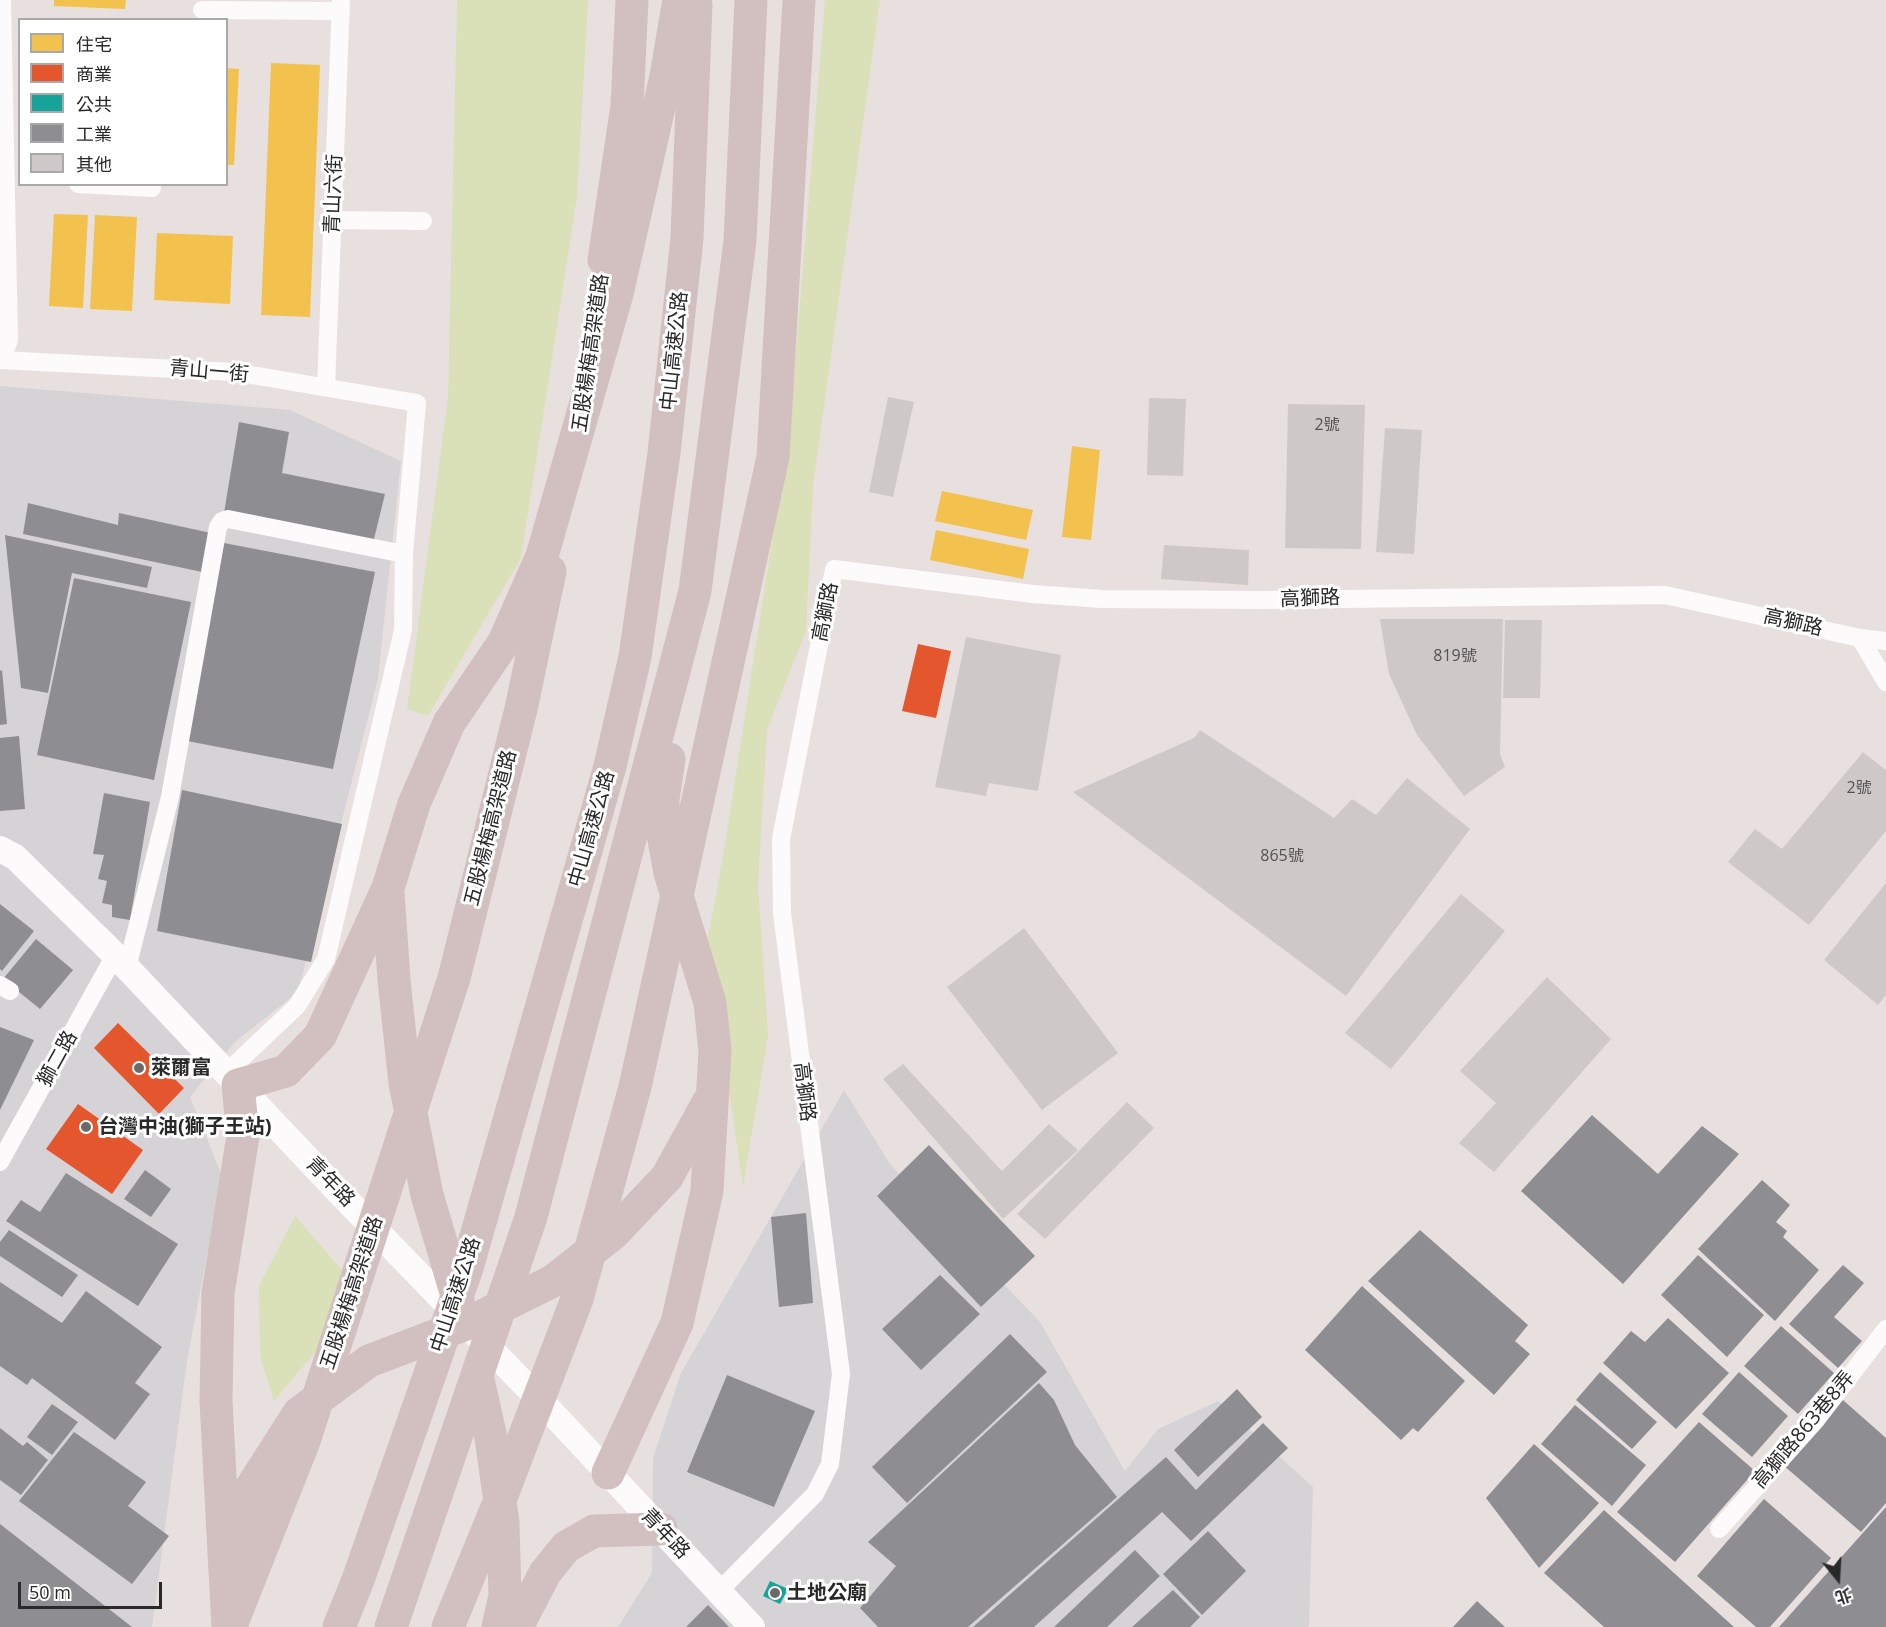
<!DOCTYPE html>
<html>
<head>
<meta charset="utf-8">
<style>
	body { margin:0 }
	#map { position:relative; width:1886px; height:1627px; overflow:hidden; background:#e8e0de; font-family:"Open Sans","Noto Sans TC",sans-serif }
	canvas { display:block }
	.legend { position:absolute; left:18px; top:18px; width:210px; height:168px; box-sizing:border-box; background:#fff; border:2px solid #a9a9a9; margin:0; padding:8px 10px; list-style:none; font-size:18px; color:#292929 }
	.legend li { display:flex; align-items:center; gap:12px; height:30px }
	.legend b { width:30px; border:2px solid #a9a9a9 }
	.north { position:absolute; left:1808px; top:1549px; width:60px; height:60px; -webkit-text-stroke:4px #fff; paint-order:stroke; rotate:162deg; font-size:16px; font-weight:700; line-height:24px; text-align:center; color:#292929 }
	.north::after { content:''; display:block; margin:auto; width:21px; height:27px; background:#292929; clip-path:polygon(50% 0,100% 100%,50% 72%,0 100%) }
	.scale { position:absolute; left:18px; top:1582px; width:144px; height:27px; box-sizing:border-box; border:3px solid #292929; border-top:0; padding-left:8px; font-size:18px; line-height:21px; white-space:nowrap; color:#292929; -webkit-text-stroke:4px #fff; paint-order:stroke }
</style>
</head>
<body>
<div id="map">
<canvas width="1886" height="1627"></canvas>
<ul class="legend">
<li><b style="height:16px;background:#f2c14e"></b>住宅</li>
<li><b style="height:16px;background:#e4572e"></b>商業</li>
<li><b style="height:16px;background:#17a398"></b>公共</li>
<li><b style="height:16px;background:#8d8d92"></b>工業</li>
<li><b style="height:16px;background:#cec9c8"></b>其他</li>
</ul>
<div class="north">北</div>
<div class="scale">50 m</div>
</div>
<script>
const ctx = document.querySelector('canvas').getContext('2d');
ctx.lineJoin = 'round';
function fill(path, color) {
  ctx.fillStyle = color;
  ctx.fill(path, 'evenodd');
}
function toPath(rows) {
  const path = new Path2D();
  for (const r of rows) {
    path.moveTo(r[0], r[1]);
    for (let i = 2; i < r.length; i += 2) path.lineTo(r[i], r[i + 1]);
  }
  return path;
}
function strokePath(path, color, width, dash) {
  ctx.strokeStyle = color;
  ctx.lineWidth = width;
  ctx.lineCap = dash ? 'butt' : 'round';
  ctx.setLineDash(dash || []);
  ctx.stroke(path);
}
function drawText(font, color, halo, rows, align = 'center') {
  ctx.font = font + ' "Open Sans","Noto Sans TC",sans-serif';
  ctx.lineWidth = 6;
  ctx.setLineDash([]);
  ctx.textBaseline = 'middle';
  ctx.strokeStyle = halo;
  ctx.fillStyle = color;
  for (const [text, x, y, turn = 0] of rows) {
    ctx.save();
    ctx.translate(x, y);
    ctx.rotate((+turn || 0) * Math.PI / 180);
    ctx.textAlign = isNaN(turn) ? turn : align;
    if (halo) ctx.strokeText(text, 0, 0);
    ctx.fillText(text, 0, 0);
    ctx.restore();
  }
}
const industrial = toPath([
	[0,386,290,410,401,461,378,679,298,992,235,1042,190,1097,222,1176,187,1361,152,1627,0,1627],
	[844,1090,890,1164,1040,1322,1125,1471,1158,1429,1218,1401,1313,1487,1309,1627,618,1627,652,1573,653,1458,681,1373]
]);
const green = toPath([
	[457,0,588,0,577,197,521,558,428,716,407,709,448,396],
	[825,0,880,0,813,486,806,631,767,730,758,884,768,1036,743,1187,707,942,723,857,790,424],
	[295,1216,342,1270,325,1340,274,1401,260,1356,259,1286]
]);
const homes = toPath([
	[54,0,126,0,125,9,54,6],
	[271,63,320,65,310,317,261,315],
	[226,68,239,69,234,165,226,165],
	[54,214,88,215,83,308,49,306],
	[95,215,137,217,132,311,90,309],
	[157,233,233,236,230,304,154,300],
	[1072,446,1100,450,1091,540,1062,537],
	[942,491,1033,510,1026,540,935,521],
	[936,530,1029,549,1023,579,930,560]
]);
const shops = toPath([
	[918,644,951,651,936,718,902,711],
	[118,1023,184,1088,159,1114,94,1048],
	[78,1104,143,1150,112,1194,46,1149]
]);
const public = toPath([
	[770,1581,788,1589,780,1604,763,1596]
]);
const industry = toPath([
	[239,422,289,432,282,473,385,494,373,543,224,513],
	[28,503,118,525,119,513,211,533,202,572,23,534],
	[5,535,152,567,147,588,72,573,48,693,21,688],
	[224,543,375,572,333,769,187,741],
	[74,578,191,602,154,780,37,755],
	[2,670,7,724,0,725,0,671],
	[19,736,25,809,0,811,0,738],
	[182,790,342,824,311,962,157,931],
	[104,793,150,802,130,920,112,917,112,905,102,903,107,881,98,879,104,855,93,854],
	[0,904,34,931,2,971,0,969],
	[36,939,73,970,40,1009,3,979],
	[0,1027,34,1040,0,1110],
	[1592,1115,1658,1174,1702,1126,1739,1154,1623,1284,1521,1191],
	[929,1145,1035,1256,981,1307,877,1196],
	[145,1170,171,1189,151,1217,124,1199],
	[66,1173,178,1244,138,1306,6,1221,21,1200,40,1212],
	[1762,1180,1790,1205,1776,1222,1787,1231,1783,1237,1819,1270,1775,1321,1698,1249],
	[806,1213,813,1303,779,1307,771,1217],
	[9,1230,78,1275,62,1297,0,1256,0,1242],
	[1420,1230,1528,1325,1515,1341,1530,1354,1494,1395,1368,1281],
	[1698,1255,1764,1315,1727,1357,1661,1295],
	[1843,1265,1864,1283,1834,1317,1862,1341,1838,1368,1789,1324],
	[940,1275,980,1314,921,1370,882,1329],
	[0,1282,62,1323,86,1291,162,1347,135,1383,150,1394,115,1440,32,1378,27,1385,0,1366],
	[1362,1286,1465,1381,1418,1432,1413,1428,1401,1440,1305,1350],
	[1668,1318,1729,1373,1676,1429,1603,1363,1631,1331,1645,1342],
	[1781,1326,1834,1373,1798,1414,1744,1366],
	[1010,1334,1047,1372,907,1503,872,1467],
	[1600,1372,1657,1422,1632,1449,1576,1400],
	[1739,1372,1788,1416,1752,1457,1702,1414],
	[727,1375,815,1411,774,1507,687,1472],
	[1039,1383,1054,1400,1075,1445,1117,1497,968,1627,878,1627,860,1608,896,1566,868,1542],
	[1237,1389,1262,1417,1198,1477,1174,1450],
	[1843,1400,1886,1438,1886,1503,1861,1532,1783,1465],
	[52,1404,78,1422,52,1455,27,1437],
	[1575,1405,1646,1465,1612,1506,1541,1444],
	[1699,1422,1755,1471,1675,1562,1617,1512],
	[1263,1423,1288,1448,1191,1541,1162,1512,1034,1627,973,1627,1166,1457,1196,1490],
	[0,1428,23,1446,27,1442,48,1460,21,1495,0,1480],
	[74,1432,146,1482,128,1506,169,1536,132,1584,19,1501],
	[1534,1444,1599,1503,1539,1568,1486,1498],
	[1764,1499,1831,1558,1770,1627,1756,1627,1697,1576],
	[1886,1507,1886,1627,1779,1627],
	[1604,1510,1734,1627,1604,1627,1544,1573],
	[0,1524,132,1627,0,1627],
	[1208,1531,1246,1571,1202,1615,1163,1574],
	[1135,1550,1160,1576,1107,1627,1054,1627],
	[1173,1590,1200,1617,1190,1627,1132,1627],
	[1477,1601,1505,1627,1453,1627],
	[708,1605,729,1627,686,1627]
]);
const building = toPath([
	[888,397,914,402,893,497,869,492],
	[1149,398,1186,399,1183,476,1147,475],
	[1288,404,1365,405,1361,549,1285,548],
	[1385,428,1422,430,1414,554,1376,552],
	[1164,545,1249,550,1248,585,1161,579],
	[1380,619,1503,619,1500,754,1505,767,1464,796,1417,735,1389,674],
	[1505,620,1542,620,1540,698,1503,698],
	[966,637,1061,655,1038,791,989,783,986,796,935,787],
	[1200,730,1334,818,1352,799,1376,815,1407,778,1470,829,1346,996,1073,792,1194,738],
	[1863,752,1886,770,1886,831,1809,925,1728,862,1755,829,1782,849],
	[1886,883,1886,995,1878,1005,1824,960],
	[1461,894,1505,931,1391,1069,1345,1033],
	[1024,928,1118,1053,1042,1110,947,987],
	[1547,977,1611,1039,1494,1172,1459,1143,1496,1103,1460,1071],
	[903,1064,1002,1171,1049,1124,1078,1150,1003,1219,883,1079],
	[1127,1102,1154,1128,1045,1239,1017,1214]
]);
const street = toPath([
	[202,10,341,11],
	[78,184,152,188],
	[333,220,423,221],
	[0,360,234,372,417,403,404,554,403,630,326,959,297,1006,226,1073],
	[1,360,9,340,2,0],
	[326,387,341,0],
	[1860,638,1886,682],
	[127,968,170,797,218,527,222,521,228,519,404,554],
	[0,985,10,991],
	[0,1162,115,955],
	[1719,1529,1816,1420,1886,1329],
	[719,1591,815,1494,830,1464,841,1374,782,913,781,839,834,569,1033,594,1102,599,1263,600,1665,595,1860,638,1886,641]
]);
const secondary = toPath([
	[0,849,15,857,115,955,336,1189,557,1418,752,1627]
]);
const highway = toPath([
	[604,260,627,106,632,0],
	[388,893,394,980,405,1083,427,1195,458,1299],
	[477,1375,491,1438,503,1523,505,1596,498,1627],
	[608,1473,677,1323,707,1191,715,1051,710,1003,670,873,663,834,663,799,669,759],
	[232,1553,251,1488,299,1413,369,1361,466,1324,553,1281,614,1233,667,1177,709,1101],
	[232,1623,304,1441,454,978,521,709,550,571],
	[228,1627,216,1401,218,1293,243,1136,238,1085,286,1071,320,1036,388,888,414,804,449,723,504,642,542,556,617,294,666,76,679,0],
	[339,1627,358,1580,467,1268,610,766,635,657,664,453,687,238,696,5],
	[391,1627,531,1217,695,591,740,241,751,0],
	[448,1627,500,1500,577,1299,635,1087,773,457,799,0],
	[517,1627,545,1573,566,1547,594,1531,661,1529]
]);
const markers = [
	[139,1068,6,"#6c6968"],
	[86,1127,6,"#6c6968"],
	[775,1593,6,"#6c6968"]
];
const numberNames = [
	["2號",1327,425],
	["819號",1455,656],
	["2號",1859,788],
	["865號",1282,856]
];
const streetNames = [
	["青山六街",334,194,-88],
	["中山高速公路",675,351,-84],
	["五股楊梅高架道路",591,353,-82],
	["青山一街",209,372,5],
	["高獅路",1310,599,-2],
	["高獅路",826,612,-79],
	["高獅路",1793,623,13],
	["五股楊梅高架道路",491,828,-76],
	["中山高速公路",592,829,-74],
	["獅二路",58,1059,-61],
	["高獅路",804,1092,83],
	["青年路",330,1182,46],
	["五股楊梅高架道路",352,1293,-72],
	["中山高速公路",456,1295,-72],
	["高獅路863巷8弄",1804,1430,-50],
	["青年路",665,1534,47]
];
const poiNames = [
	["萊爾富",151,1068],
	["台灣中油(獅子王站)",98,1127],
	["土地公廟",787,1593]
];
fill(industrial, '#d6d3d6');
fill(green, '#dae0b8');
fill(homes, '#f2c14e');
fill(shops, '#e4572e');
fill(public, '#17a398');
fill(industry, '#8d8d92');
fill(building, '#cec9c8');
strokePath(street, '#fcfafa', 18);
strokePath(secondary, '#fcfafa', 26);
strokePath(highway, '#d1c0bf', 33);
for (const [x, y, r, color] of markers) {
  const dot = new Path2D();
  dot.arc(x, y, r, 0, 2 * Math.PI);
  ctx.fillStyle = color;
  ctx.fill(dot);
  strokePath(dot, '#fff', 2);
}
drawText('16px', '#535252', null, numberNames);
drawText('20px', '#292929', '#fff', streetNames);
drawText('bold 20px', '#292929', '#fff', poiNames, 'left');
</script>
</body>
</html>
